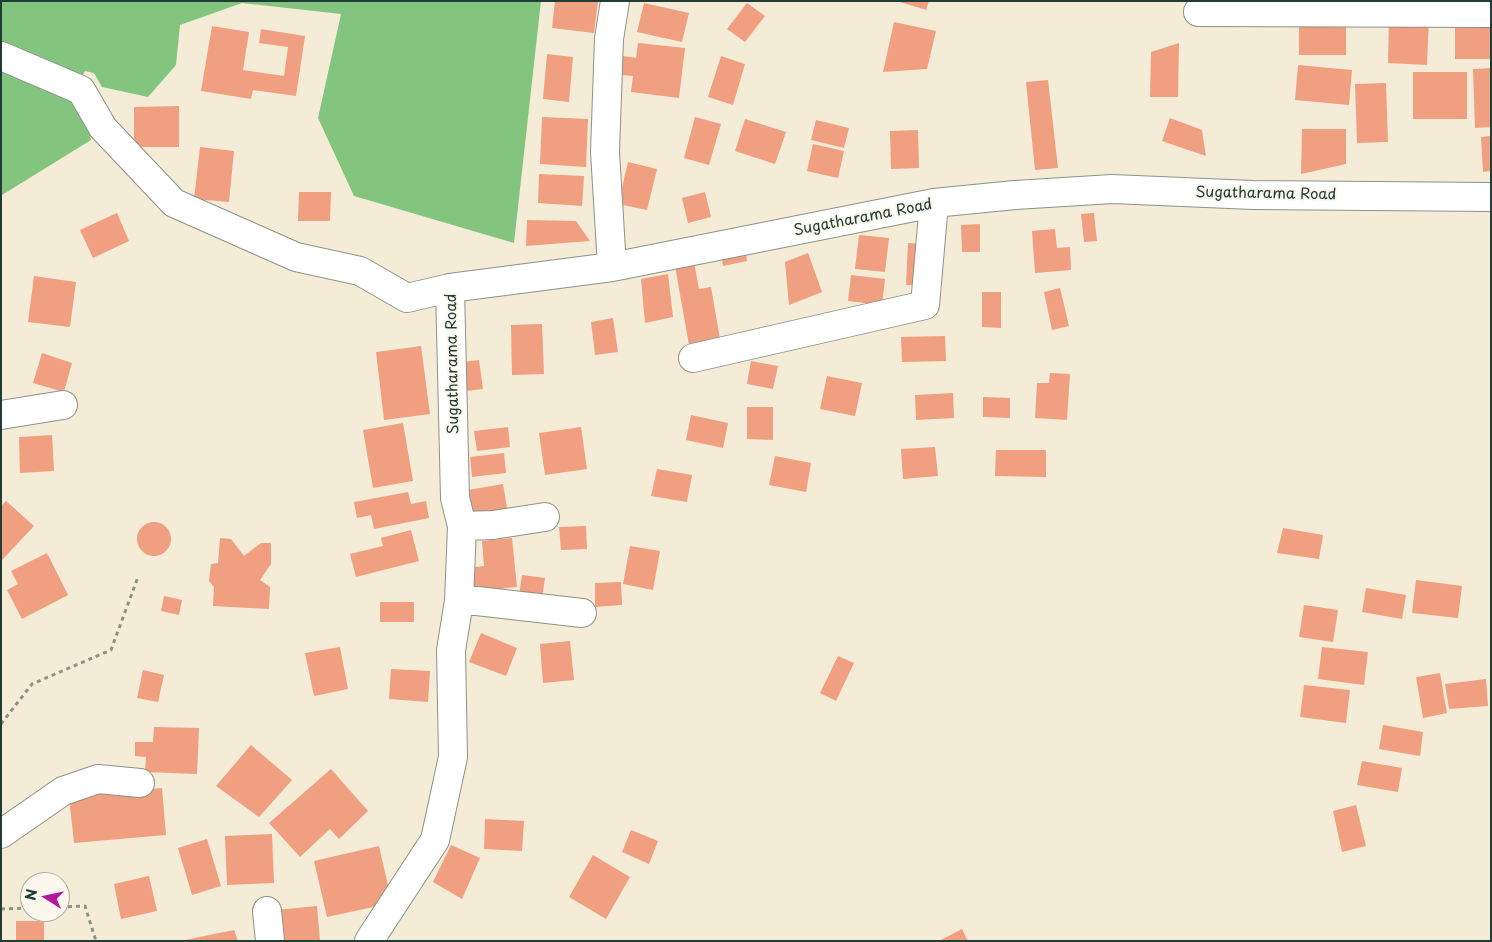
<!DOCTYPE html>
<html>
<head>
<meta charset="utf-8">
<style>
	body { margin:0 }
	#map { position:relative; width:1492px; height:942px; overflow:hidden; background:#f4ecd7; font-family:"Playpen Sans",sans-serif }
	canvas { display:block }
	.frame { position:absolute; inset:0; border:2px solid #1f3d34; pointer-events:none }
	.north { position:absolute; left:20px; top:872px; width:50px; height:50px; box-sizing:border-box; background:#fbf7ec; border:1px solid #a3ada2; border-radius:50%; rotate:280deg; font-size:14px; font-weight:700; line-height:20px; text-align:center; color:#1f3d34 }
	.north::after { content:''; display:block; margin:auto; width:18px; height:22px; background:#b5179e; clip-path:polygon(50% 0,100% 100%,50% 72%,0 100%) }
</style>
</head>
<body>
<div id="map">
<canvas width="1492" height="942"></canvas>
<div class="frame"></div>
<div class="north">N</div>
</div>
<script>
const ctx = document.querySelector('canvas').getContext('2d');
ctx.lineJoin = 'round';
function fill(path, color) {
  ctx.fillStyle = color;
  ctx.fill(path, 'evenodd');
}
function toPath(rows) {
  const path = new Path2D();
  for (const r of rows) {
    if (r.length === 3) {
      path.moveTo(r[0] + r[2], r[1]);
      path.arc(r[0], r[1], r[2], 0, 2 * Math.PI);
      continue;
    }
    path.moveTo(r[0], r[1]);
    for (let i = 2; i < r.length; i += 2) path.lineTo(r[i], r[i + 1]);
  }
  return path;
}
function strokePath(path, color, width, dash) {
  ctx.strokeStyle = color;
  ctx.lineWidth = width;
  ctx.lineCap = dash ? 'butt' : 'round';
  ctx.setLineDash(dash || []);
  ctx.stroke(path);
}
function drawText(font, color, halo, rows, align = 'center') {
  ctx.font = font + ' "Playpen Sans",sans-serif';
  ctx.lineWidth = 4;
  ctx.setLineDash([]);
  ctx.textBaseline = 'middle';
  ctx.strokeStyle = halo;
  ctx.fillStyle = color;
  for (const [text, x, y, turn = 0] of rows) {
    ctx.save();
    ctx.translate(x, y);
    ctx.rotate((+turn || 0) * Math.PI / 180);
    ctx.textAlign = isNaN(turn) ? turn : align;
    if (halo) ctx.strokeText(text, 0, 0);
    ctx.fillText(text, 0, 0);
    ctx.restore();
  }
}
const green = toPath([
	[1,1,541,1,514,243,354,196,318,118,341,14,242,3,180,25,176,65,148,97,102,87,94,73,85,71,79,81,91,140,2,195,1,195]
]);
const building = toPath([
	[555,1,598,1,594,33,552,28],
	[897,1,929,1,926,10],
	[644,3,689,13,682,42,637,32],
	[747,3,765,16,745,42,727,29],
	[1455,12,1491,12,1491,59,1455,59],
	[1346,17,1346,55,1299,55,1299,18],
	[1389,17,1429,18,1427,65,1388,63],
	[894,22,936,31,927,69,883,72],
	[212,26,249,32,243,70,284,76,288,47,259,43,261,29,305,36,296,96,253,90,251,99,201,91],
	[638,43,685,48,679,98,631,92,633,76,621,75,623,56,636,58],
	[1179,43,1178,97,1150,97,1151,52],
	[547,54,573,57,569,102,543,99],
	[721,56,745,64,733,105,708,97],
	[1298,65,1352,70,1349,105,1295,100],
	[1491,68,1491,127,1475,128,1473,69],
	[1413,72,1467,72,1467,119,1413,119],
	[1048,80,1058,168,1035,170,1026,82],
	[1386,83,1388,142,1357,143,1355,84],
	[179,106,179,147,134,147,134,107],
	[542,117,588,119,586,167,540,164],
	[695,117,721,124,709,165,684,158],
	[1170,118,1202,130,1206,156,1162,141],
	[745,119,786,132,775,164,735,151],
	[816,120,849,128,844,148,811,140],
	[1302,129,1346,129,1346,164,1301,174],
	[918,130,919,168,891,169,890,131],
	[1491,136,1491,171,1483,172,1481,137],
	[813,144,844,151,838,178,807,171],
	[200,147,234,151,229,202,194,199],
	[628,162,657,169,647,210,618,204],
	[539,174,584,176,582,206,538,203],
	[299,192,331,192,330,221,298,221],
	[705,192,711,217,688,223,682,198],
	[117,213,129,241,93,258,80,230],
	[1094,213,1097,241,1084,242,1081,214],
	[527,220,576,221,590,241,526,246],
	[980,224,980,252,962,252,961,225],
	[1055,229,1057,248,1070,247,1071,270,1035,273,1032,231],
	[859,235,889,238,885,272,855,269],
	[908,243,932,244,931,286,906,285],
	[745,245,747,261,723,266,720,249],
	[808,253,822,292,789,305,785,262],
	[694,262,699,289,711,287,720,339,689,345,675,266],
	[668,274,673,317,645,323,641,279],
	[851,275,885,279,882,305,848,301],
	[34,276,76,282,70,327,28,322],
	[1060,288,1069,326,1052,330,1044,292],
	[982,292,1001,292,1001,328,982,327],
	[613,318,618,352,595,355,591,322],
	[542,324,544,374,512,375,511,325],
	[945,336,946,361,902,362,901,337],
	[421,346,430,414,384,420,376,352],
	[42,353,72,363,64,392,33,383],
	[479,360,483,389,466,391,462,362],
	[751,361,778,366,773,389,747,384],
	[1050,373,1070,374,1067,420,1035,418,1037,383,1049,383],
	[827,376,862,383,855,416,820,409],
	[953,393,954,418,916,420,915,395],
	[983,397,1010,398,1010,418,983,417],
	[747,407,773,407,773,440,747,439],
	[691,415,728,423,723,448,686,440],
	[403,423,413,481,373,488,363,430],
	[508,427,510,447,477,451,474,431],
	[581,427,587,469,545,475,539,433],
	[52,435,54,471,20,473,19,437],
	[935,447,938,476,903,479,901,449],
	[996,450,1046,450,1046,477,995,476],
	[504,453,506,473,472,477,470,457],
	[775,456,811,463,806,492,769,485],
	[657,469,692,475,687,502,651,496],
	[503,484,508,514,473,520,468,490],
	[408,492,411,504,426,501,429,518,374,529,371,515,357,518,354,502],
	[6,501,34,526,1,561,1,506],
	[154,539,17],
	[586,526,587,549,561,550,559,527],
	[1283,528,1323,535,1319,559,1277,553],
	[411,530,419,561,356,577,350,554,383,546,381,538],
	[220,538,231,539,244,556,261,543,271,543,271,564,260,580,270,587,269,609,213,606,214,587,209,581,211,564,218,563],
	[512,538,517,587,471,592,468,568,484,566,482,541],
	[630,546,660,551,653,590,623,584],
	[47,553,68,595,22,619,7,590,18,584,11,571],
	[522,575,545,578,541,605,518,602],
	[1416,580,1462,586,1458,618,1412,613],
	[621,582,622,605,595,607,595,583],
	[1366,588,1406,595,1402,619,1362,612],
	[164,596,182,600,179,615,161,611],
	[380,602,414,602,414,622,380,622],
	[1304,605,1338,610,1333,642,1299,637],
	[481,633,517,648,506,676,469,662],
	[570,641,574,680,543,683,540,644],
	[340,647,348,689,314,696,305,653],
	[1322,647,1368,652,1364,685,1318,679],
	[838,656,854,663,836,701,820,693],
	[391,669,430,671,428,702,389,699],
	[143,670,164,675,158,702,137,698],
	[1440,673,1447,713,1423,718,1416,677],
	[1486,679,1488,706,1449,709,1445,684],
	[1304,685,1350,690,1346,723,1300,717],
	[1383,725,1423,732,1420,756,1379,749],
	[154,727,199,728,197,774,145,772,146,757,135,756,135,742,153,742],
	[251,745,292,780,259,817,216,786],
	[1362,761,1402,768,1398,792,1357,785],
	[331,769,368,811,339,839,330,829,300,857,269,823],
	[162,788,166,835,74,843,69,797],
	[1356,805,1366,846,1342,852,1333,811],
	[485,819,524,821,522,851,484,849],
	[631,830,658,841,649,864,622,852],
	[272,834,274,883,227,885,225,836],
	[207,839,221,886,192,895,178,848],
	[451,845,480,858,462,899,433,882],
	[379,846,392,903,327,917,314,861],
	[593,855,630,877,606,919,569,897],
	[149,876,157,911,121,919,114,884],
	[317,906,320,941,278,941,276,910],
	[16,921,44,921,44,941,16,941],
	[962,929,968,941,939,941],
	[234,930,238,941,185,941,185,940]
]);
const path = toPath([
	[1,724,32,684,111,650,138,577],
	[60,907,85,906,96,941],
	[1,909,30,908]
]);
const minor = toPath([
	[1198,12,1491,13],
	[1,56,81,90,103,128,174,203,296,257,360,271,407,298,450,288],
	[612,267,605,152,609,39,615,1],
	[693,358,925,305,934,203],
	[1,415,63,405],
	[462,526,493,525,545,517],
	[459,601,477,601,582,613],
	[1,834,63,791,98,779,140,783],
	[267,911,270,941],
	[369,941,435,840,453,757,451,650,459,601,462,526,455,498,450,288,612,267,934,203,1015,195,1112,189,1253,195,1491,197]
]);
const streetNames = [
	["Sugatharama Road",1266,194,1],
	["Sugatharama Road",863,218,-11],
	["Sugatharama Road",453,364,-91]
];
fill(green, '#83c57e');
fill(building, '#f19f81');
strokePath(minor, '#8a9486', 30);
strokePath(path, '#8a9486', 3, [4, 4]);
strokePath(minor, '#fff', 28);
drawText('15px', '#1f3d34', '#fbf7ec', streetNames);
</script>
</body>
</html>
